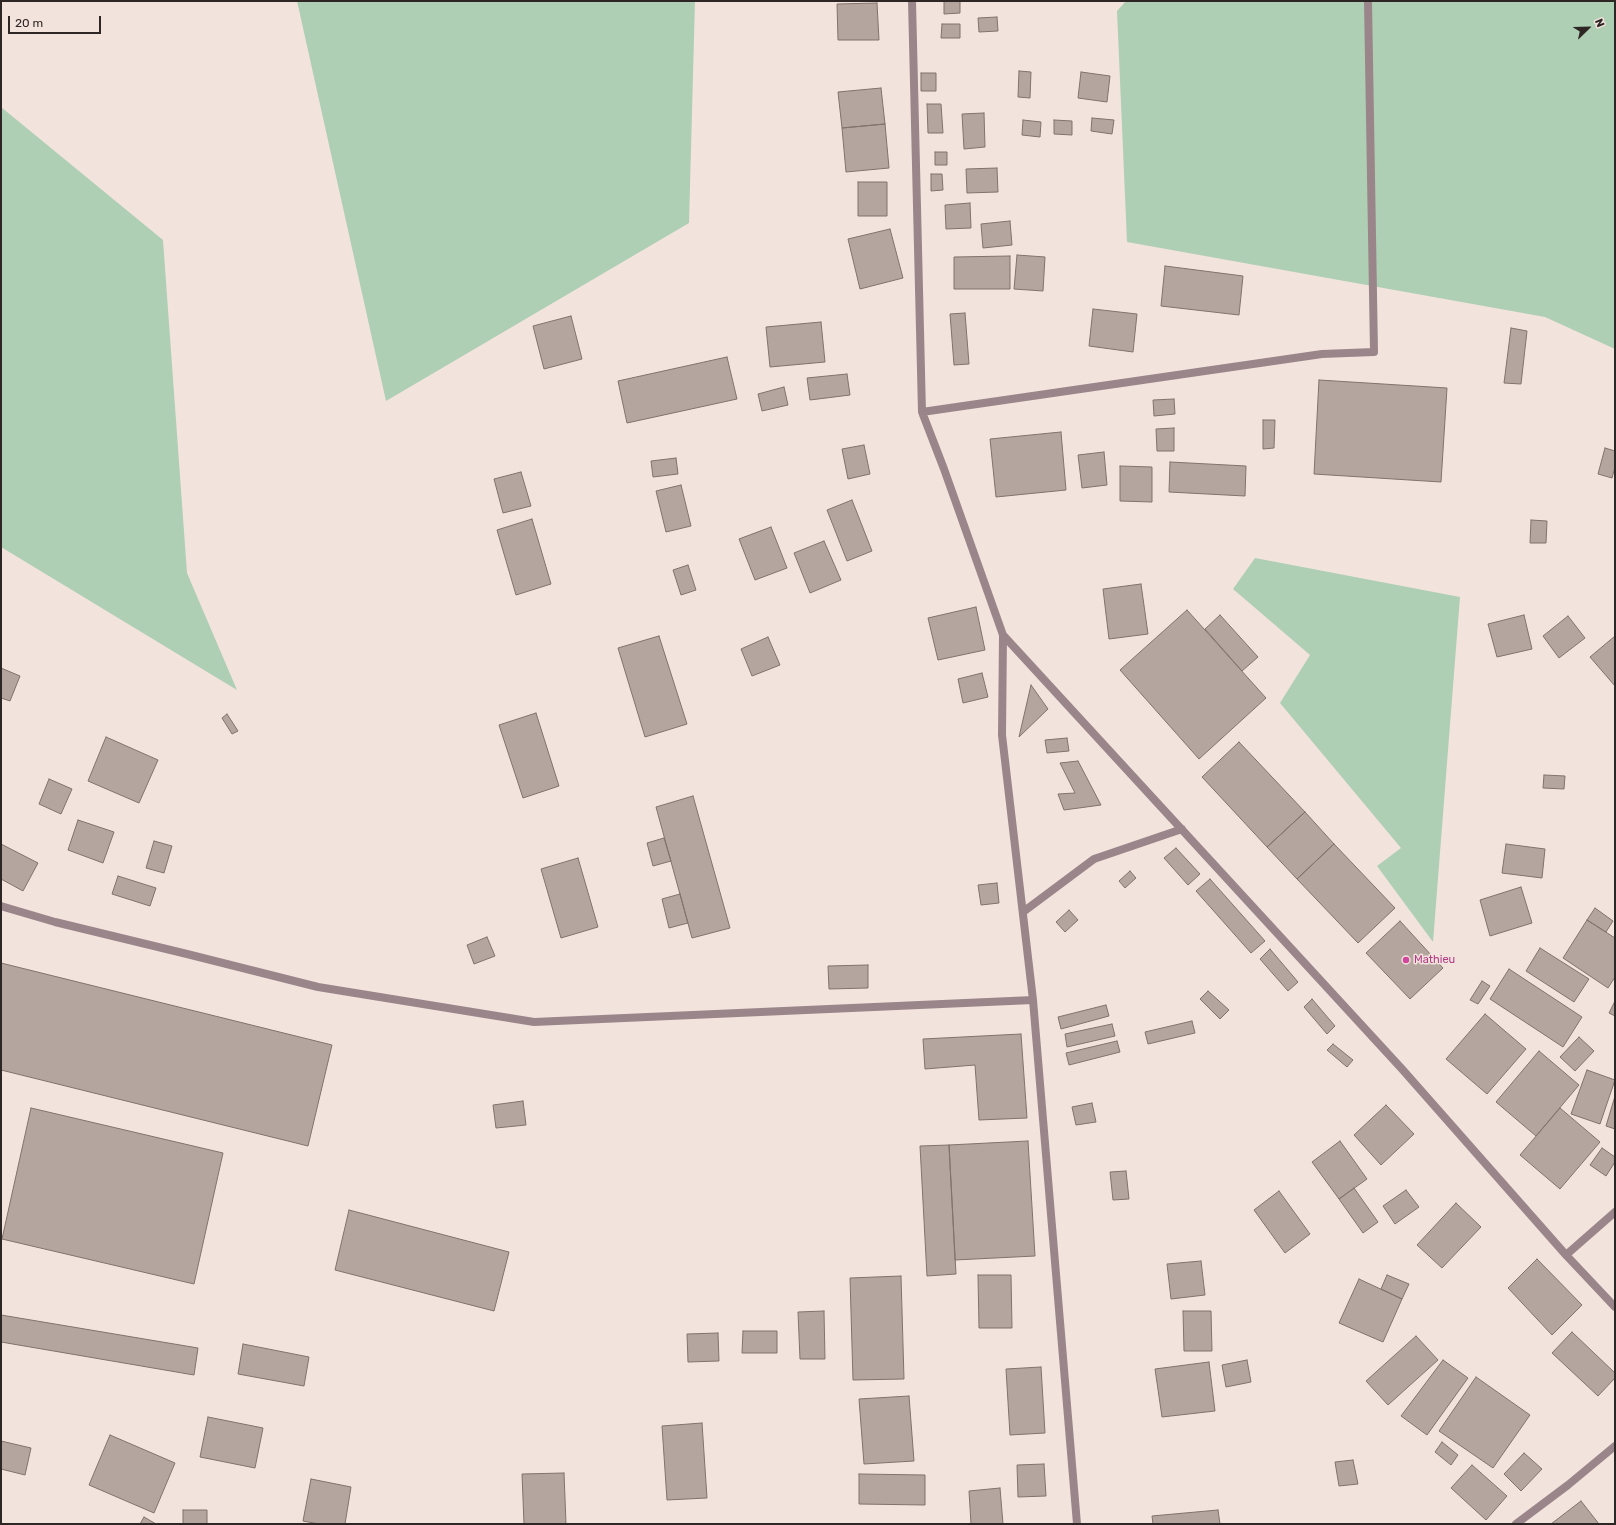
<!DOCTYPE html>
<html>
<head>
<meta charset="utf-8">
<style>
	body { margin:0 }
	#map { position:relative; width:1616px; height:1525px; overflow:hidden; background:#f3e3dd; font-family:Rubik,sans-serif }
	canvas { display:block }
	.frame { position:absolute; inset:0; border:2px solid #2d2624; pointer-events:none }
	.north { position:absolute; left:1568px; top:8px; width:40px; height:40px; -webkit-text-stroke:3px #f3e3dd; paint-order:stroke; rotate:67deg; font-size:11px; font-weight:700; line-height:16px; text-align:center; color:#2d2624 }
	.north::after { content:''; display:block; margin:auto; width:14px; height:18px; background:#2d2624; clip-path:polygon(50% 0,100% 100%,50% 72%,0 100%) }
	.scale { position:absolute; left:8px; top:16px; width:93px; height:18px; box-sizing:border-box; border:2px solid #2d2624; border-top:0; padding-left:5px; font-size:12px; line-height:14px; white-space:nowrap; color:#2d2624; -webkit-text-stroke:3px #f3e3dd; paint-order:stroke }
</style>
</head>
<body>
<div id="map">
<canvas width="1616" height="1525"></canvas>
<div class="frame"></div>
<div class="north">N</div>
<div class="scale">20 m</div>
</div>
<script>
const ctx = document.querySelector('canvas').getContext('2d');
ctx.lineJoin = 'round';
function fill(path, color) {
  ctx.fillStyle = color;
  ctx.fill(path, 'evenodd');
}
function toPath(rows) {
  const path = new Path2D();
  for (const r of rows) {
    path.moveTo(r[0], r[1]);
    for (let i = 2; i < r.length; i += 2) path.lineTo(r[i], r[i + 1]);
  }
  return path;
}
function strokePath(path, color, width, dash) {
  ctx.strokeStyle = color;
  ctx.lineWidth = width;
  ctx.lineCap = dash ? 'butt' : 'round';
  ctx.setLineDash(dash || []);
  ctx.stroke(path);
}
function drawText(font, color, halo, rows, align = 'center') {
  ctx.font = font + ' Rubik,sans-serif';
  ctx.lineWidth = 3;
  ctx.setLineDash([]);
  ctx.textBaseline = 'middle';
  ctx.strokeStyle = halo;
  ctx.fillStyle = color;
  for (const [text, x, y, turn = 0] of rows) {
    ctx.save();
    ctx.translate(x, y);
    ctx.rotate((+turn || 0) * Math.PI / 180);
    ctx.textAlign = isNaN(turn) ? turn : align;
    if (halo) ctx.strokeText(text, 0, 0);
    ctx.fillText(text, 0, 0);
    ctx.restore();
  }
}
const green = toPath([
	[297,1,695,1,689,223,386,401],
	[1126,1,1615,1,1615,349,1545,317,1127,242,1117,11],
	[1,107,163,240,187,573,237,690,1,547],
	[1255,558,1460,597,1433,942,1377,866,1401,848,1280,703,1310,655,1233,589]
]);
const building = toPath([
	[944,1,960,1,960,13,944,14,944,1],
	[877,3,879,40,838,40,837,4,877,3],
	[997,17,998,31,979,32,978,18,997,17],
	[942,24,960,24,960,38,941,38,942,24],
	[1019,71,1031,72,1030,98,1018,97,1019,71],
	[1081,72,1110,76,1107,102,1078,98,1081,72],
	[921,73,936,73,936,91,921,91,921,73],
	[881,88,885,124,842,128,838,92,881,88],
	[927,104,941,104,943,133,928,133,927,104],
	[984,113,985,147,964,149,962,114,984,113],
	[1092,118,1114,120,1112,134,1091,131,1092,118],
	[1023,120,1041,122,1040,137,1022,135,1023,120],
	[1054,120,1072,121,1072,135,1054,134,1054,120],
	[885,124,889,168,846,172,842,128,885,124],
	[935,152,947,152,947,165,935,165,935,152],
	[997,168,998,192,967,193,966,169,997,168],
	[931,174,942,174,943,190,931,191,931,174],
	[858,182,887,182,887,216,858,216,858,182],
	[970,203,971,228,946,229,945,205,970,203],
	[1010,221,1012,245,983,248,981,224,1010,221],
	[890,229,903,278,860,289,848,239,890,229],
	[1017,255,1045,257,1043,291,1014,289,1017,255],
	[1010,256,1010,289,954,289,954,257,1010,256],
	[1165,266,1243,276,1239,315,1161,306,1165,266],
	[1093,309,1137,314,1133,352,1089,346,1093,309],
	[965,313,969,364,954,365,950,314,965,313],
	[571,316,582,359,544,369,533,326,571,316],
	[821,322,825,362,770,367,766,327,821,322],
	[1511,328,1527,331,1521,384,1504,383,1511,328],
	[727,357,737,399,627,423,618,381,727,357],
	[847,374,850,395,810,400,807,378,847,374],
	[1319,380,1447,388,1441,482,1314,474,1319,380],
	[784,387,788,405,762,411,758,394,784,387],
	[1174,399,1175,414,1154,416,1153,400,1174,399],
	[1263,420,1275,420,1274,448,1263,449,1263,420],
	[1174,428,1174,451,1157,451,1156,429,1174,428],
	[1061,432,1066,490,996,497,990,439,1061,432],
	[864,445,870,474,848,479,842,449,864,445],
	[1605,448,1615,451,1615,467,1612,478,1598,474,1605,448],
	[1104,452,1107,485,1082,488,1078,455,1104,452],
	[676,458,678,474,653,477,651,461,676,458],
	[1170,462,1246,466,1245,496,1169,492,1170,462],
	[1120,466,1152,467,1152,502,1120,501,1120,466],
	[521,472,531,506,503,513,494,479,521,472],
	[681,485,691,526,666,532,656,491,681,485],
	[852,500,872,551,847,561,827,510,852,500],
	[532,519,551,584,516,595,497,530,532,519],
	[1531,520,1547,521,1546,543,1530,543,1531,520],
	[771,527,787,568,755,580,739,539,771,527],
	[824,541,841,580,810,593,794,553,824,541],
	[688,565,696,590,681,595,673,570,688,565],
	[1141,584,1148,634,1109,639,1103,589,1141,584],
	[976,607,985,650,938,660,928,618,976,607],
	[1187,610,1266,698,1199,759,1120,670,1187,610],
	[1220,615,1258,657,1242,671,1205,629,1220,615],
	[1524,615,1532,649,1497,657,1488,624,1524,615],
	[1568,616,1585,638,1559,658,1543,636,1568,616],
	[659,636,687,724,645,737,618,648,659,636],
	[1615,636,1615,686,1590,657,1615,636],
	[768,637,780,665,752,676,741,649,768,637],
	[1,668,20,676,10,701,1,698,1,668],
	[982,673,988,697,963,703,958,679,982,673],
	[1031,685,1048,709,1019,737,1031,685],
	[536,713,559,786,523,798,499,725,536,713],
	[227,714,238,731,232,734,222,718,227,714],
	[106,737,158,760,139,803,88,781,106,737],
	[1067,738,1069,751,1047,753,1045,740,1067,738],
	[1239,742,1305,812,1267,847,1202,777,1239,742],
	[1078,761,1101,805,1064,810,1058,794,1075,793,1060,763,1078,761],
	[1544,775,1565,776,1564,789,1543,788,1544,775],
	[49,779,72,789,61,814,39,804,49,779],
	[693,796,730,928,692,938,656,807,693,796],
	[1305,812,1334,844,1297,879,1267,847,1305,812],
	[78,820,114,832,103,863,68,850,78,820],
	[664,838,671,861,653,866,647,843,664,838],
	[154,841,172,846,164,873,146,868,154,841],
	[1,844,38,863,23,891,1,879,1,844],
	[1334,844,1395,908,1358,943,1297,879,1334,844],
	[1506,844,1545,849,1542,878,1502,873,1506,844],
	[1176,848,1200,874,1188,885,1164,858,1176,848],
	[578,858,598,927,561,938,541,869,578,858],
	[1130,871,1136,878,1125,888,1119,881,1130,871],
	[118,876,156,888,150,906,112,894,118,876],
	[1210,879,1265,941,1251,953,1196,891,1210,879],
	[997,883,999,903,981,905,978,885,997,883],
	[1521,887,1532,923,1490,936,1480,900,1521,887],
	[680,894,688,923,669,928,662,899,680,894],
	[1595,908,1613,921,1606,932,1587,920,1595,908],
	[1069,910,1078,920,1065,932,1056,922,1069,910],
	[1587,920,1615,938,1615,977,1608,988,1563,958,1587,920],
	[1400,921,1443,968,1410,999,1366,953,1400,921],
	[487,937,495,956,474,964,467,945,487,937],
	[1540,948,1589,979,1574,1002,1526,971,1540,948],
	[1270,949,1298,982,1288,991,1260,959,1270,949],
	[1,963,332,1045,308,1146,1,1070,1,963],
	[868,965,868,988,829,989,828,966,868,965],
	[1509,969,1582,1017,1563,1047,1490,999,1509,969],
	[1482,981,1490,986,1478,1004,1470,1000,1482,981],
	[1208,991,1229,1010,1220,1019,1200,999,1208,991],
	[1312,999,1335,1026,1327,1034,1304,1007,1312,999],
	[1615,1001,1615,1016,1609,1013,1615,1001],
	[1106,1005,1109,1016,1061,1029,1058,1017,1106,1005],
	[1485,1014,1526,1049,1487,1094,1446,1059,1485,1014],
	[1192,1021,1195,1033,1148,1044,1145,1032,1192,1021],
	[1112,1024,1115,1036,1067,1047,1065,1034,1112,1024],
	[1021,1034,1027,1118,979,1120,975,1065,925,1069,923,1039,1021,1034],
	[1579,1037,1594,1051,1575,1071,1560,1057,1579,1037],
	[1117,1041,1120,1052,1069,1065,1066,1053,1117,1041],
	[1333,1044,1353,1060,1347,1067,1327,1050,1333,1044],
	[1539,1051,1579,1085,1536,1136,1496,1102,1539,1051],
	[1587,1070,1615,1080,1600,1124,1571,1114,1587,1070],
	[1615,1096,1615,1129,1606,1126,1615,1096],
	[523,1101,526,1125,496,1128,493,1105,523,1101],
	[1092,1103,1096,1122,1076,1125,1072,1107,1092,1103],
	[1386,1105,1414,1134,1381,1165,1354,1135,1386,1105],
	[31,1108,223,1153,194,1284,2,1239,31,1108],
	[1560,1108,1600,1142,1560,1189,1520,1155,1560,1108],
	[1028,1141,1035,1256,955,1260,949,1145,1028,1141],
	[1340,1141,1367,1179,1339,1199,1312,1162,1340,1141],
	[949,1145,956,1274,927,1276,920,1146,949,1145],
	[1602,1148,1615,1157,1615,1162,1606,1176,1590,1165,1602,1148],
	[1126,1171,1129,1199,1113,1200,1110,1172,1126,1171],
	[1354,1188,1378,1222,1363,1233,1339,1199,1354,1188],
	[1406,1190,1419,1207,1395,1224,1383,1206,1406,1190],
	[1279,1191,1310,1234,1285,1253,1254,1210,1279,1191],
	[1456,1203,1481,1227,1442,1268,1417,1245,1456,1203],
	[349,1210,509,1252,494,1311,335,1270,349,1210],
	[1537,1259,1582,1305,1552,1335,1508,1288,1537,1259],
	[1201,1261,1205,1295,1171,1299,1167,1264,1201,1261],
	[978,1275,1011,1275,1012,1328,979,1328,978,1275],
	[1387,1275,1409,1284,1402,1299,1381,1289,1387,1275],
	[901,1276,904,1379,853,1380,850,1278,901,1276],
	[1359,1279,1402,1299,1383,1342,1339,1323,1359,1279],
	[824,1311,825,1359,800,1359,798,1312,824,1311],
	[1183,1311,1211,1311,1212,1351,1184,1351,1183,1311],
	[1,1315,198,1348,194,1375,1,1342,1,1315],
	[743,1331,777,1331,777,1353,742,1353,743,1331],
	[1572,1332,1615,1373,1615,1378,1598,1396,1552,1353,1572,1332],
	[718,1333,719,1361,688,1362,687,1334,718,1333],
	[1416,1336,1438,1360,1388,1405,1366,1381,1416,1336],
	[243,1344,309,1357,304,1386,238,1374,243,1344],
	[1247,1360,1251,1382,1226,1387,1222,1365,1247,1360],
	[1443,1360,1468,1378,1427,1435,1401,1416,1443,1360],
	[1209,1362,1215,1411,1162,1417,1155,1369,1209,1362],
	[1041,1367,1045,1433,1010,1435,1006,1369,1041,1367],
	[1476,1377,1530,1415,1493,1468,1439,1431,1476,1377],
	[909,1396,914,1461,864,1464,859,1399,909,1396],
	[208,1417,263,1428,255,1468,200,1457,208,1417],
	[702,1423,707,1498,667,1500,662,1426,702,1423],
	[110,1435,175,1463,154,1513,89,1485,110,1435],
	[1,1441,31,1448,25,1475,1,1469,1,1441],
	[1442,1442,1458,1455,1451,1465,1435,1452,1442,1442],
	[1524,1453,1542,1469,1521,1491,1504,1474,1524,1453],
	[1353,1460,1358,1484,1339,1486,1335,1462,1353,1460],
	[1044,1464,1046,1496,1018,1497,1017,1465,1044,1464],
	[1472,1465,1507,1496,1486,1520,1451,1488,1472,1465],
	[564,1473,566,1524,524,1524,522,1474,564,1473],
	[859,1474,925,1475,925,1505,859,1504,859,1474],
	[311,1479,351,1487,345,1524,319,1524,303,1521,311,1479],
	[1000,1488,1003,1524,971,1524,969,1491,1000,1488],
	[1581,1501,1599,1524,1551,1524,1581,1501],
	[183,1510,207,1510,207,1524,183,1524,183,1510],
	[1218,1510,1220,1524,1153,1524,1152,1516,1218,1510],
	[144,1517,156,1524,140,1524,144,1517]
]);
const minor = toPath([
	[922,412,1322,354,1374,352,1368,1],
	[1003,635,1402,1069,1566,1255,1615,1307],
	[1,906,55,922,187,954,318,987,534,1022,1033,1000,1002,735,1003,635,944,469,922,412,912,1],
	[1023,912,1094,859,1182,829],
	[1033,1000,1077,1524],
	[1566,1255,1615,1212],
	[1516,1524,1568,1485,1615,1446]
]);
const markers = [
	[1406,960,4,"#d1479c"]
];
const hotelNames = [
	["Mathieu",1414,960]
];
fill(green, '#aecfb3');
fill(building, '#b4a69e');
strokePath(building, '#80736c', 1);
strokePath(minor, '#9a868a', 8);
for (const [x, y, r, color] of markers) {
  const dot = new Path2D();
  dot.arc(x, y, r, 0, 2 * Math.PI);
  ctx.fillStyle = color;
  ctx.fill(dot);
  strokePath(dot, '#f3e3dd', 1.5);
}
drawText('11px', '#b23c85', '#f3e3dd', hotelNames, 'left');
</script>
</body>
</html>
